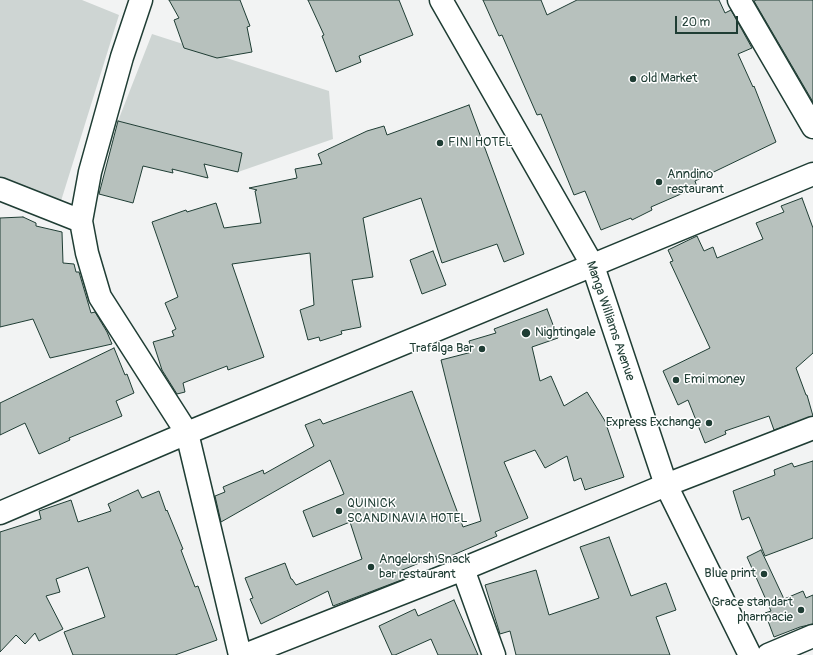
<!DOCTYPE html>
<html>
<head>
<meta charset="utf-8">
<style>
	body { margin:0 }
	#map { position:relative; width:813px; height:655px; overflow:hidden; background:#f2f3f3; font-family:Pangolin,sans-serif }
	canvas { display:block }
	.scale { position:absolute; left:675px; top:16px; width:63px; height:18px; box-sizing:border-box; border:2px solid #1f3d34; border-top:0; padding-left:5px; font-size:12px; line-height:14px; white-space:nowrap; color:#1f3d34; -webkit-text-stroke:3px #fff; paint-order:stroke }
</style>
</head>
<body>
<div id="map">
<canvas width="813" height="655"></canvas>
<div class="scale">20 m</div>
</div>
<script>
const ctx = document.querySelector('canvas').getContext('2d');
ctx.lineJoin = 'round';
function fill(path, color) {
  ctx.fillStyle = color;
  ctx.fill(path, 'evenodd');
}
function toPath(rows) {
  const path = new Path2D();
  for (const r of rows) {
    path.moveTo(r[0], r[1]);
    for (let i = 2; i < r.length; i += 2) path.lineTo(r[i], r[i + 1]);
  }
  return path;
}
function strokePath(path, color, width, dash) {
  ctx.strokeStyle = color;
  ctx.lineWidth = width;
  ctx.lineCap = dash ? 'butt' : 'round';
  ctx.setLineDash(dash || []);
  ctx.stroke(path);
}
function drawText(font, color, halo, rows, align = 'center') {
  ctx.font = font + ' Pangolin,sans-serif';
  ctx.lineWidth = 3;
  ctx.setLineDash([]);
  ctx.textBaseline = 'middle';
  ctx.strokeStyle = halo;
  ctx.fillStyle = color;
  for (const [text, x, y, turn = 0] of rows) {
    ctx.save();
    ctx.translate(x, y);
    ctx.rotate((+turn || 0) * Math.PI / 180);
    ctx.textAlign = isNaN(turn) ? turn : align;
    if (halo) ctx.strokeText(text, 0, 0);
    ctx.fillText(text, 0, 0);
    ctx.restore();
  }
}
const green = toPath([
	[0,0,82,0,119,15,61,201,0,177],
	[152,34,329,91,333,139,238,172,242,153,118,121]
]);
const building = toPath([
	[169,0,240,0,250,26,247,27,252,52,217,58,184,48,174,20,179,18,169,0],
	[308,0,399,0,413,35,359,56,361,62,336,72,322,36,324,35,308,0],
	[483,0,541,0,547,15,577,0,719,0,725,13,731,10,752,48,738,54,753,87,754,86,776,142,695,181,697,187,651,207,652,210,632,220,631,218,601,230,585,191,574,195,541,114,537,115,502,35,499,36,483,0],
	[756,0,813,0,813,102,754,1,756,0],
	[469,105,524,254,504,262,497,244,442,263,421,198,363,218,373,277,352,280,361,327,341,331,342,334,320,341,319,337,308,340,300,310,314,305,310,253,232,264,264,357,228,370,227,366,183,383,185,392,177,394,162,370,153,342,174,336,172,331,176,329,165,303,178,297,152,222,186,210,187,212,216,203,224,228,261,223,255,191,257,190,249,188,297,178,295,169,322,164,318,154,367,131,384,126,387,135,469,105],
	[118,121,242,153,238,172,204,164,208,178,172,169,173,173,143,166,133,203,99,194,118,121],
	[802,198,813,228,813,353,796,368,806,395,807,395,813,416,774,430,769,416,725,431,726,434,705,443,688,400,678,405,663,371,710,348,670,262,673,261,668,250,697,236,704,251,713,247,717,258,763,239,756,223,784,212,781,206,802,198],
	[23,217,36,223,36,226,62,232,63,263,74,264,76,272,79,272,91,313,95,312,107,332,112,344,50,358,33,319,0,327,0,218,23,217],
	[433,251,446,285,422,294,410,260,433,251],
	[547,309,558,338,532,347,540,381,551,376,564,406,587,392,605,421,624,477,585,490,581,478,574,481,567,456,545,468,535,450,504,462,528,518,495,532,497,536,437,562,436,556,400,571,404,579,333,606,328,591,261,624,250,599,253,598,245,578,285,563,291,579,292,579,296,585,362,559,350,522,313,537,303,511,344,494,330,460,221,522,215,496,225,492,223,487,263,470,264,474,314,446,305,425,320,419,323,424,412,391,463,527,481,521,441,360,472,352,469,341,496,333,494,329,547,309],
	[114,348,125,375,127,374,134,393,116,401,122,416,69,438,70,440,39,454,25,423,0,435,0,403,114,348],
	[813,461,813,538,765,556,749,517,742,520,733,491,775,475,774,470,792,463,794,467,813,461],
	[138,490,142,498,159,491,166,511,167,510,183,549,181,550,195,587,198,586,217,640,175,655,73,655,64,632,105,617,88,567,56,579,60,592,46,596,63,629,39,641,35,633,25,644,16,635,0,652,0,532,41,519,39,511,71,500,78,522,111,511,108,504,138,490],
	[609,537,631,596,666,583,676,610,656,617,670,655,516,655,510,631,500,634,485,585,536,570,549,615,599,598,580,547,609,537],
	[761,550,784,599,803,591,806,598,813,595,813,624,800,627,774,637,765,613,771,611,747,557,761,550],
	[454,600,478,655,438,655,431,639,395,655,392,655,379,626,415,609,418,616,454,600]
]);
const minor = toPath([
	[141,0,122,57,90,172,81,221,87,253,100,297,187,433,240,655],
	[739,0,813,127],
	[0,189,81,221],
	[0,513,187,433,813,174],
	[463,569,494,655],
	[245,655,463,569,666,485,813,428],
	[768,655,813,636]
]);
const major = toPath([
	[441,0,593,266,666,485,750,655]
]);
const markers = [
	[633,79,4,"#1f3d34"],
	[440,143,4,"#1f3d34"],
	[659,182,4,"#1f3d34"],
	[526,333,5,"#1f3d34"],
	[482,349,4,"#1f3d34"],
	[676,380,4,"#1f3d34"],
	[709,423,4,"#1f3d34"],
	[339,511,4,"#1f3d34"],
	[371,567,4,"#1f3d34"],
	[764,574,4,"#1f3d34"],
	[801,610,4,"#1f3d34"]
];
const poiNames = [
	["old Market",641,79],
	["FINI HOTEL",448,143],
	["Anndino",667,175],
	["restaurant",667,190],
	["Nightingale",535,333],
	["Trafalga Bar",474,349,"right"],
	["Emi money",684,380],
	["Express Exchange",701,423,"right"],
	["QUINICK",347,504],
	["SCANDINAVIA HOTEL",347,519],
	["Angelorsh Snack",379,560],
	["bar restaurant",379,575],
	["Blue print",756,574,"right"],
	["Grace standart",793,603,"right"],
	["pharmacie",793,618,"right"]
];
const streetNames = [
	["Manga Williams Avenue",610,321,71]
];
fill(green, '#ced5d3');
fill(building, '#b7c1bd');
strokePath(building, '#1f3d34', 1);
strokePath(minor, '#1f3d34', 25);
strokePath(major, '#1f3d34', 25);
strokePath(minor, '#fff', 22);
strokePath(major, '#fff', 22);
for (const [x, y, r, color] of markers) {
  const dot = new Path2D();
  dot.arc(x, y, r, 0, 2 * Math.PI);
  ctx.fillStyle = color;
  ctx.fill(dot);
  strokePath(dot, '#fff', 1.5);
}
drawText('13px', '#1f3d34', '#fff', poiNames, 'left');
drawText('13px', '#1f3d34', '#fff', streetNames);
</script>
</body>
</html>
